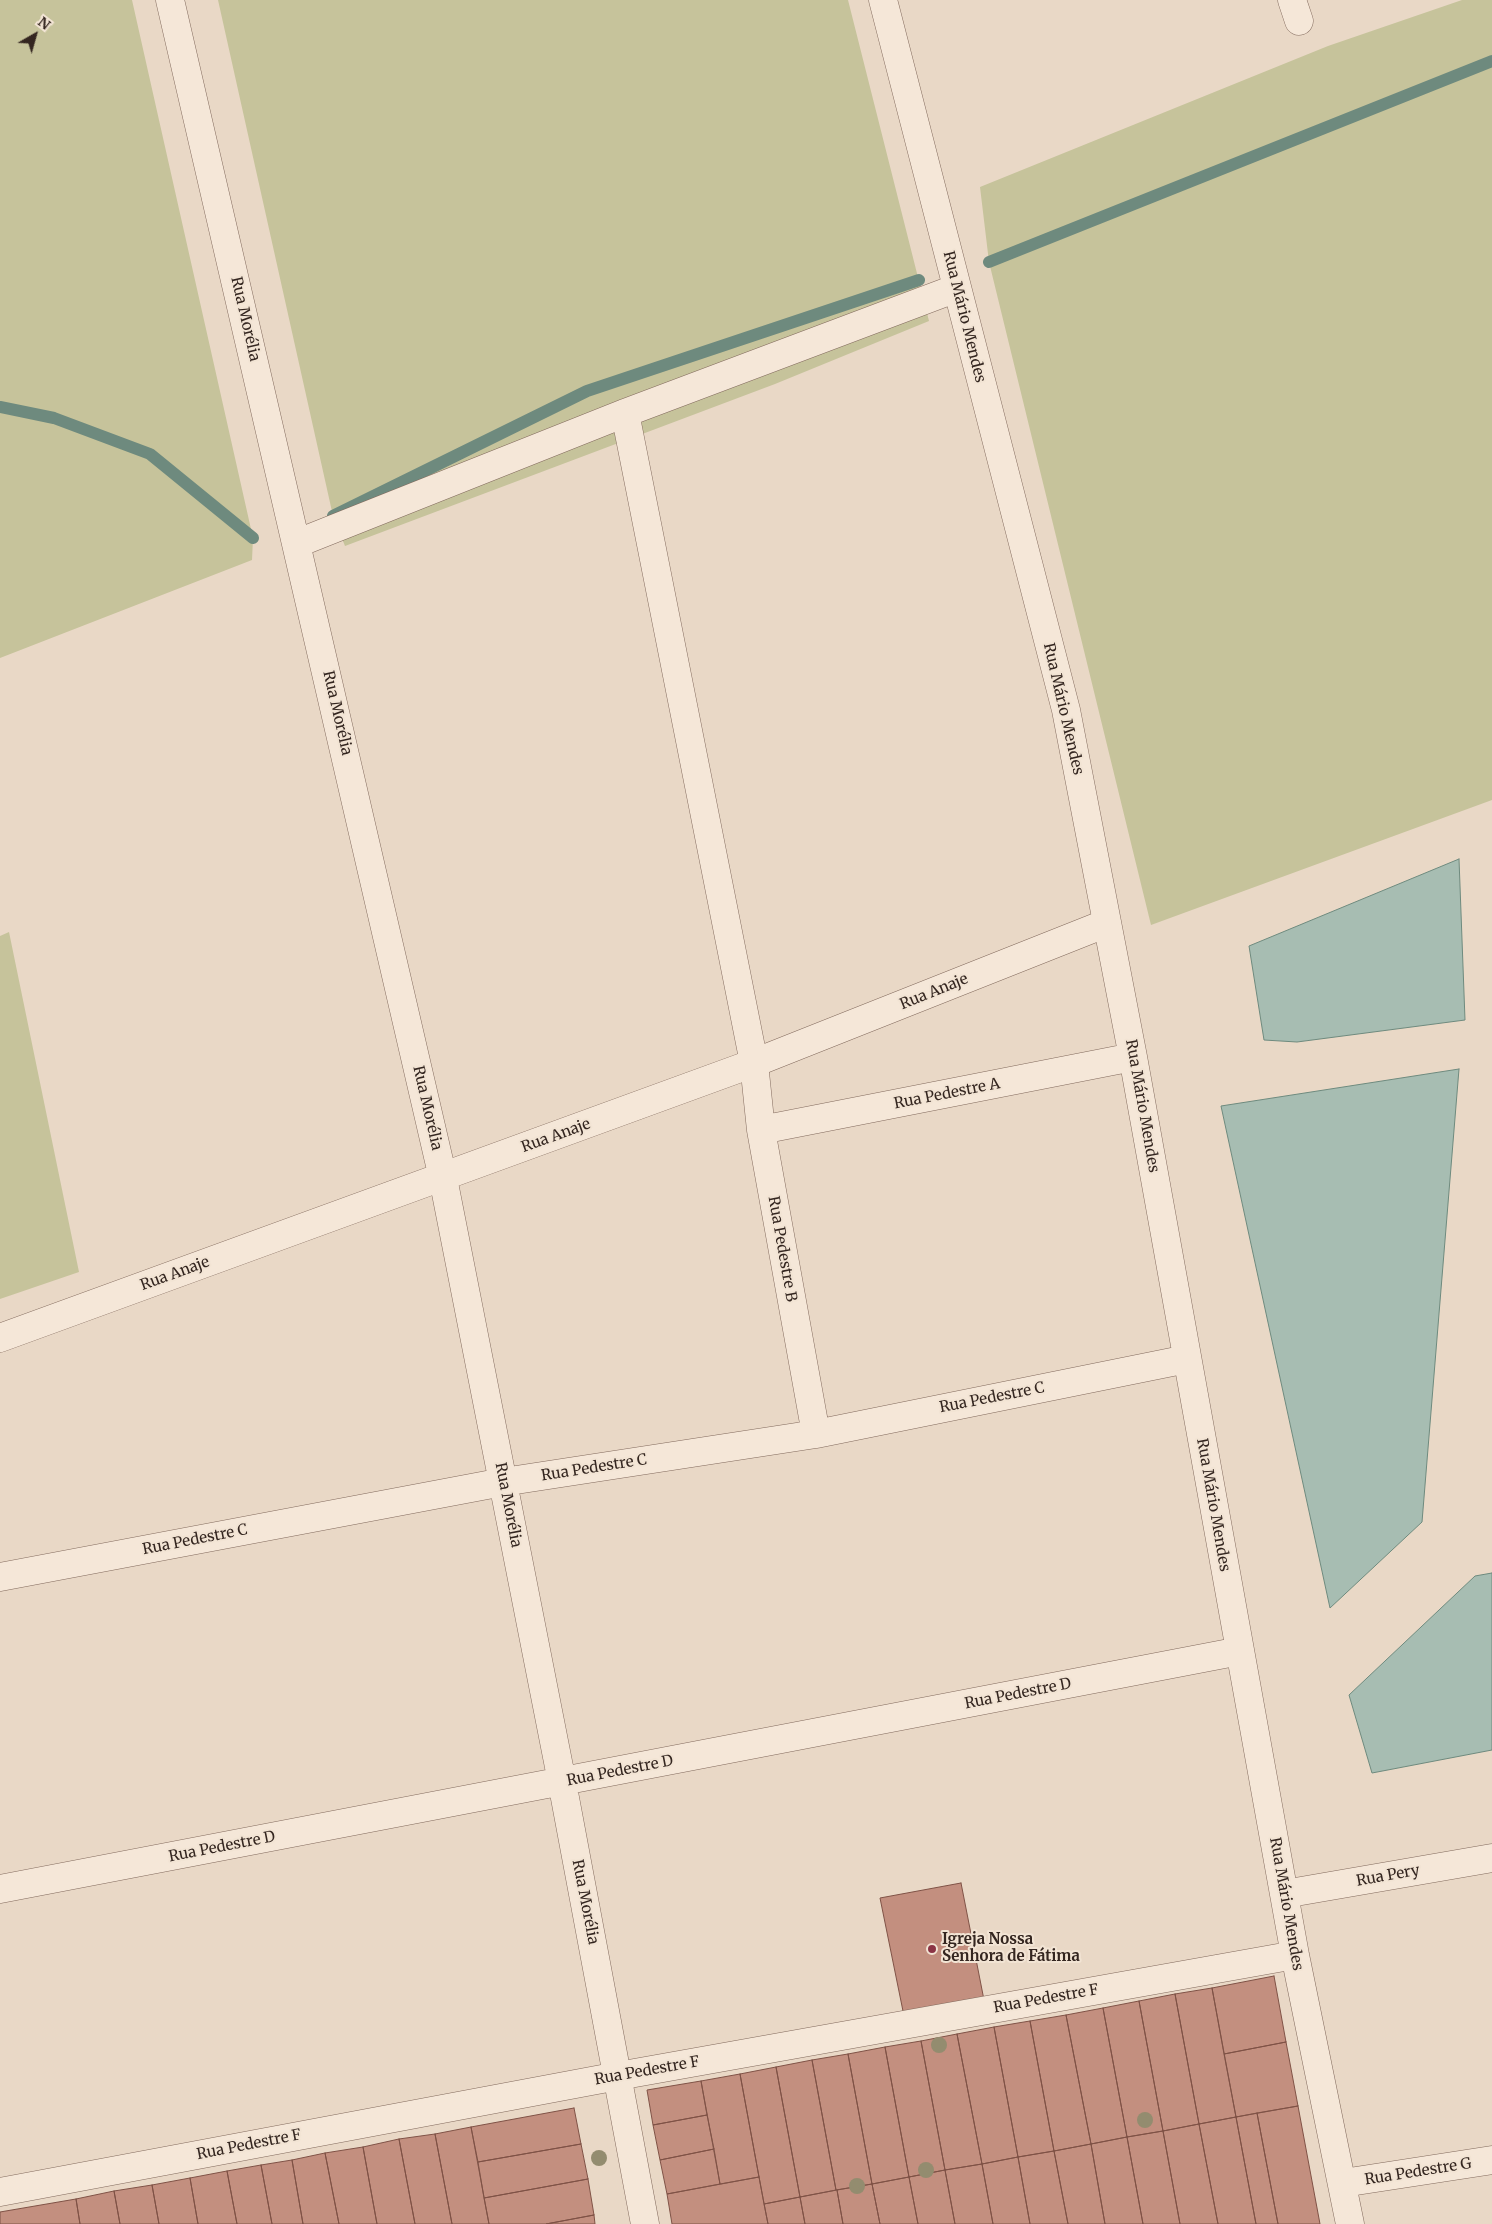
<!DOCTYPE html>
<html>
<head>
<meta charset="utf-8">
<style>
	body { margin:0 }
	#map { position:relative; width:1492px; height:2224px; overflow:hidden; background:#e9d8c6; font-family:Merriweather,serif }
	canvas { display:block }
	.north { position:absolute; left:10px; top:10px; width:50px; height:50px; -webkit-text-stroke:4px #f2e4d4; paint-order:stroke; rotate:38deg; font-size:14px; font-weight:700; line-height:20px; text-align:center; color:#342620 }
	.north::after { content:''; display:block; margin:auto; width:18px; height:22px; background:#342620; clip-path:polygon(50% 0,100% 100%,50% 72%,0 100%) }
</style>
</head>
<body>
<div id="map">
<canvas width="1492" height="2224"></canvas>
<div class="north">N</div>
</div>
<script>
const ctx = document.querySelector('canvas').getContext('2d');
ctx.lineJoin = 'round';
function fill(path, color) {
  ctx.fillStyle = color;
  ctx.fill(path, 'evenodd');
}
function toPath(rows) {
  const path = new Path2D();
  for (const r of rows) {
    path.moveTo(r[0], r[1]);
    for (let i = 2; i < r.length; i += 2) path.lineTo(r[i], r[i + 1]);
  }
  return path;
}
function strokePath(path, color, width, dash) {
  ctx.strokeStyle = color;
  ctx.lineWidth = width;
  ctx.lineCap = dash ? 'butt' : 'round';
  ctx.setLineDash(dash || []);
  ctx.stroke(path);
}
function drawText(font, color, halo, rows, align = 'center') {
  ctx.font = font + ' Merriweather,serif';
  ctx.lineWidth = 4;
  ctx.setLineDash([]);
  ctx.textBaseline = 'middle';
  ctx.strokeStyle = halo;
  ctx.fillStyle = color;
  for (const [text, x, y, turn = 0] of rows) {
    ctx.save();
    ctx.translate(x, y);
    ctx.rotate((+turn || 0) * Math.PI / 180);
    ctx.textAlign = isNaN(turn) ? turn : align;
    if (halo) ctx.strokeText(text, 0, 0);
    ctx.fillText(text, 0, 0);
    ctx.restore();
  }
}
const green = toPath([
	[0,0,132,0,253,538,252,560,0,658],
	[218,0,848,0,929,321,775,384,345,546,333,516],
	[1462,0,1492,0,1492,800,1151,925,989,262,980,187,1328,46],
	[9,932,79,1272,0,1299,0,936]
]);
const water = toPath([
	[1459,859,1465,1020,1297,1042,1264,1040,1249,946,1459,859],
	[1459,1069,1422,1522,1330,1608,1221,1106,1459,1069],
	[1492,1573,1492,1750,1372,1773,1349,1695,1475,1576,1492,1573]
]);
const stream = toPath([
	[989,262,1492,61],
	[0,407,54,418,150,454,253,538],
	[333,516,587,391,919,280]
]);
const building = toPath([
	[961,1883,984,2000,904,2016,880,1898,961,1883],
	[1274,1976,1286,2042,1224,2054,1212,1988,1274,1976],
	[1212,1988,1236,2117,1199,2124,1175,1994,1212,1988],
	[1175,1994,1199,2124,1163,2131,1139,2001,1175,1994],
	[1139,2001,1163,2131,1127,2137,1103,2008,1139,2001],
	[1103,2008,1127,2137,1091,2144,1066,2015,1103,2008],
	[1066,2015,1091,2144,1054,2151,1030,2021,1066,2015],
	[1030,2021,1054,2151,1018,2157,994,2027,1030,2021],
	[994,2027,1018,2157,982,2164,957,2034,994,2027],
	[957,2034,982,2164,945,2170,921,2041,957,2034],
	[921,2041,945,2170,909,2177,885,2047,921,2041],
	[1286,2042,1298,2106,1236,2117,1224,2054,1286,2042],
	[885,2047,909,2177,872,2184,848,2054,885,2047],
	[848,2054,872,2184,836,2190,812,2060,848,2054],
	[812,2060,836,2190,800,2197,776,2067,812,2060],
	[776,2067,800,2197,764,2204,740,2074,776,2067],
	[740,2074,759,2177,720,2184,701,2081,740,2074],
	[701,2081,707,2115,653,2125,647,2090,701,2081],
	[1298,2106,1320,2224,1278,2224,1257,2113,1298,2106],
	[574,2108,581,2144,478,2162,471,2127,574,2108],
	[1257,2113,1278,2224,1256,2224,1236,2117,1257,2113],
	[707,2115,714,2149,660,2160,653,2125,707,2115],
	[1236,2117,1256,2224,1218,2224,1199,2124,1236,2117],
	[1199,2124,1218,2224,1180,2224,1163,2131,1199,2124],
	[471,2127,489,2224,452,2224,435,2134,471,2127],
	[1163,2131,1180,2224,1143,2224,1127,2137,1163,2131],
	[435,2134,452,2224,415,2224,399,2139,435,2134],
	[1127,2137,1143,2224,1105,2224,1091,2144,1127,2137],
	[399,2139,415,2224,377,2224,363,2147,399,2139],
	[581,2144,588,2179,484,2198,478,2162,581,2144],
	[1091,2144,1105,2224,1068,2224,1054,2151,1091,2144],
	[363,2147,377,2224,339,2224,325,2153,363,2147],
	[714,2149,720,2184,667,2194,660,2160,714,2149],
	[1054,2151,1068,2224,1030,2224,1018,2157,1054,2151],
	[325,2153,339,2224,303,2224,292,2160,325,2153],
	[1018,2157,1030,2224,993,2224,982,2164,1018,2157],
	[292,2160,303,2224,272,2224,261,2165,292,2160],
	[982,2164,993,2224,955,2224,945,2170,982,2164],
	[261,2165,272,2224,237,2224,227,2171,261,2165],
	[945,2170,955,2224,918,2224,909,2177,945,2170],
	[227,2171,237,2224,198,2224,190,2178,227,2171],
	[759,2177,768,2224,672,2224,667,2194,759,2177],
	[909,2177,918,2224,880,2224,872,2184,909,2177],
	[190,2178,198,2224,159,2224,152,2185,190,2178],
	[588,2179,594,2215,546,2224,489,2224,484,2198,588,2179],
	[872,2184,880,2224,843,2224,837,2190,872,2184],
	[152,2185,159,2224,120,2224,114,2191,152,2185],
	[837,2190,843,2224,805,2224,800,2197,837,2190],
	[114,2191,120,2224,80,2224,76,2199,114,2191],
	[800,2197,805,2224,768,2224,764,2204,800,2197],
	[76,2199,80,2224,0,2224,0,2212,76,2199],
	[594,2215,595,2224,546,2224,594,2215]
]);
const minor = toPath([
	[170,0,443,1178,562,1782,645,2224],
	[883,0,1066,710,1133,1057,1295,1955,1350,2224],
	[1292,0,1299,21],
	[625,413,754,1063,761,1130,816,1434],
	[298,543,625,413,957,288],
	[761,1130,1133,1057],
	[0,1338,754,1063,1107,923],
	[0,1577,503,1482,816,1434,1187,1359],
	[0,1889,1240,1651],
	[1284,1894,1492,1858],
	[1343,2183,1492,2160],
	[0,2192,618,2076,1295,1955]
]);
const trees = [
	[939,2045],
	[1145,2120],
	[599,2158],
	[926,2170],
	[857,2186]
];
const markers = [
	[932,1949,5,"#8b3445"]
];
const streetNames = [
	["Rua Mário Mendes",964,317,76],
	["Rua Morélia",245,319,77],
	["Rua Mário Mendes",1063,709,77],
	["Rua Morélia",337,713,77],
	["Rua Anaje",934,992,-22],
	["Rua Pedestre A",947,1094,-11],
	["Rua Mário Mendes",1142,1106,80],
	["Rua Morélia",427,1108,77],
	["Rua Anaje",556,1136,-20],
	["Rua Pedestre B",782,1249,80],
	["Rua Anaje",175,1274,-20],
	["Rua Pedestre C",992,1398,-11],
	["Rua Pedestre C",594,1468,-9],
	["Rua Morélia",508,1505,79],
	["Rua Mário Mendes",1213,1505,80],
	["Rua Pedestre C",195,1540,-11],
	["Rua Pedestre D",1018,1694,-11],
	["Rua Pedestre D",620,1771,-11],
	["Rua Pedestre D",222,1847,-11],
	["Rua Pery",1388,1876,-10],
	["Rua Morélia",585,1902,79],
	["Rua Mário Mendes",1286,1904,80],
	["Rua Pedestre F",1046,1999,-10],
	["Rua Pedestre F",647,2071,-10],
	["Rua Pedestre F",249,2145,-11],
	["Rua Pedestre G",1418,2172,-9]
];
const poiNames = [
	["Igreja Nossa",942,1940],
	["Senhora de Fátima",942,1957]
];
fill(green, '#c6c39b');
fill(water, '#a7bdb2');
strokePath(water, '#6e8a7e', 1);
strokePath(stream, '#6e8a7e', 12);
fill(building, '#c38f7f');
strokePath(building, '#7f5246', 1);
strokePath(minor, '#826a5d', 29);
strokePath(minor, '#f5e7d8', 28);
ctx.fillStyle = '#938c6f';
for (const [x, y] of trees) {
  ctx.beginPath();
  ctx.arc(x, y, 8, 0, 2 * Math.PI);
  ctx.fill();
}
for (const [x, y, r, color] of markers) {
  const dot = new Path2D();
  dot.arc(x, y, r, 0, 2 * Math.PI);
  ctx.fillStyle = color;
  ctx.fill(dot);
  strokePath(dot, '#f2e4d4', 2);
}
drawText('15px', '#342620', '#f2e4d4', streetNames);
drawText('bold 15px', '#342620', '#f2e4d4', poiNames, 'left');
</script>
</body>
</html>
